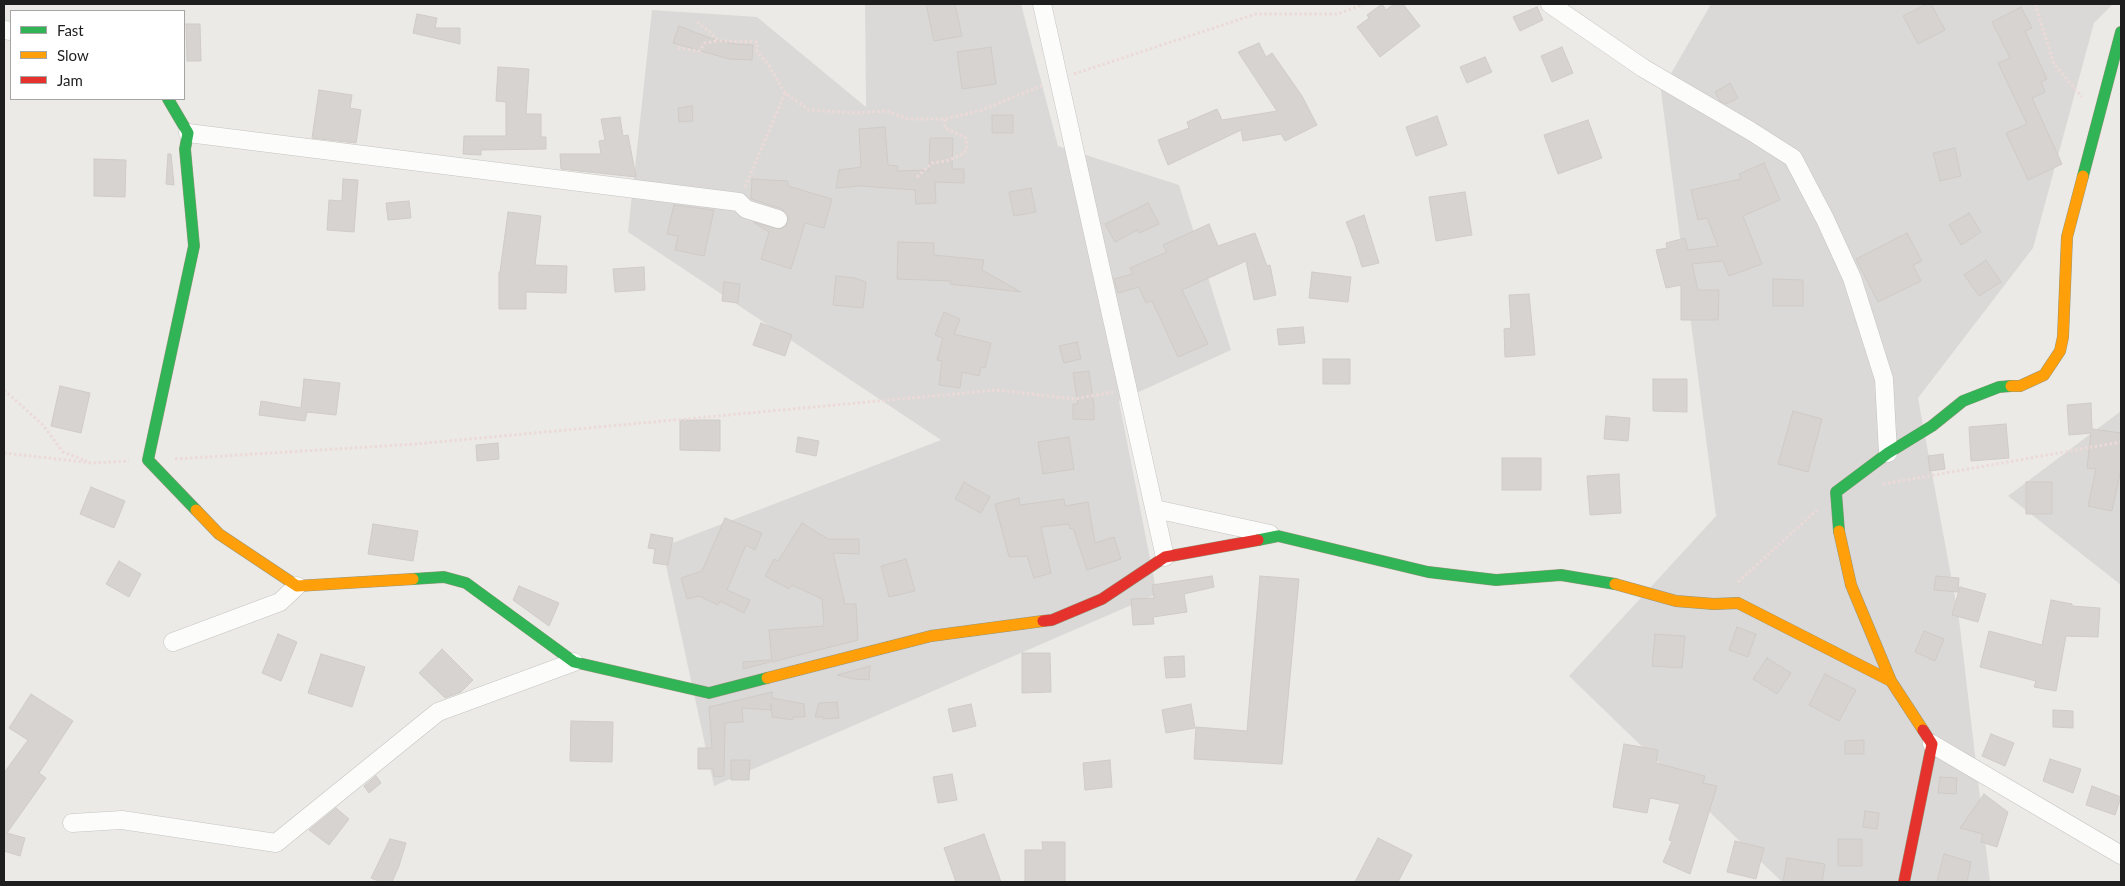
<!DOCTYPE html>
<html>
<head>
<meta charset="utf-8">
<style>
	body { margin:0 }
	#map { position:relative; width:2125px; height:886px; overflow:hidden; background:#eceae6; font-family:Lato,sans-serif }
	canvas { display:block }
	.frame { position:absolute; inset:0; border:5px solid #1e1e1e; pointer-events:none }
	.legend { position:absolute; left:10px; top:10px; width:175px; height:90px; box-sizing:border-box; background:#fff; border:1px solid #a5a5a5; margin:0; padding:6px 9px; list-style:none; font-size:15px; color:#1e1e1e }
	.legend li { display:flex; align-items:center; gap:10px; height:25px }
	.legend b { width:25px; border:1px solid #a5a5a5 }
</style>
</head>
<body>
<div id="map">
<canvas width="2125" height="886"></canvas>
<div class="frame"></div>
<ul class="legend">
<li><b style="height:6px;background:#30b455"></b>Fast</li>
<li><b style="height:6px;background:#ff9f0a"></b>Slow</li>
<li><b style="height:6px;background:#e5322d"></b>Jam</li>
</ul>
</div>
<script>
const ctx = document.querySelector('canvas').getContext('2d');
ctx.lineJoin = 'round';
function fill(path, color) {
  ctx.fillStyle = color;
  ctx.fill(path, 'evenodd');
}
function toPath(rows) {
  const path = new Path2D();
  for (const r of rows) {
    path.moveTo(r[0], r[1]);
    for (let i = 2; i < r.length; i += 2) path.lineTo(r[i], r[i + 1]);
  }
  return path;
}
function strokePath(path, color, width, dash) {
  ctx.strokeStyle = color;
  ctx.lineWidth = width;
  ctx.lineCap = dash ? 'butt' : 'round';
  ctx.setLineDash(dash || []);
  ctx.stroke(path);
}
const residential = toPath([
	[865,4,1021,4,1058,146,1179,185,1231,350,1119,401,1157,594,714,786,662,547,941,440,628,232,652,10,757,17,866,107],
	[1711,4,2113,4,2094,23,2033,248,1918,398,1959,619,1990,882,1782,882,1569,676,1716,516,1661,91],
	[2121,411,2121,585,2008,496]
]);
const building = toPath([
	[926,4,955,4,962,36,934,41,926,4],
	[1382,4,1386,10,1394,4,1403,4,1420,26,1380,57,1357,27,1369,18,1367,15,1382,4],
	[1927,4,1931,4,1945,30,1918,44,1903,16,1927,4],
	[1537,7,1543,20,1520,31,1513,17,1537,7],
	[2021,7,2032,28,2025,31,2047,79,2041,82,2045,92,2032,98,2062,164,2028,180,2006,133,2027,124,1998,63,2010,58,1992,22,2021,7],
	[417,14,437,18,435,28,460,28,460,44,413,33,417,14],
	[186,24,200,24,201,61,187,61,186,24],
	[679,26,710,38,735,44,753,45,752,60,729,59,673,43,679,26],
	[1259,43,1266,57,1272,53,1302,96,1317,125,1285,141,1281,134,1243,141,1241,130,1168,165,1158,140,1189,128,1187,122,1217,109,1222,120,1277,111,1238,52,1259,43],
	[991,47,996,84,962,89,957,52,991,47],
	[1562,47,1573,73,1552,82,1541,56,1562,47],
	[1485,57,1492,72,1467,83,1460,67,1485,57],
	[498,67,529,69,526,114,541,114,541,137,546,137,546,149,481,150,481,155,463,154,464,136,506,136,506,102,496,101,498,67],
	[1730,83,1738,98,1726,104,1720,101,1715,92,1730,83],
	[319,90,352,95,350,108,361,110,356,143,312,138,319,90],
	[692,106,693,121,679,122,678,108,692,106],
	[992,115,1013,115,1013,133,992,133,992,115],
	[1437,116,1447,145,1416,156,1406,127,1437,116],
	[620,117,623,136,628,135,636,177,561,169,560,154,601,154,599,141,605,140,601,119,620,117],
	[1588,120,1602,158,1558,174,1544,135,1588,120],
	[885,127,888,165,898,166,897,171,929,170,930,138,953,138,952,169,964,169,964,183,935,182,936,203,916,204,915,190,861,186,836,188,839,170,861,167,859,129,885,127],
	[1955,148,1961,176,1940,181,1933,153,1955,148],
	[168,154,171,154,174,185,166,184,168,154],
	[94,159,126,160,125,197,94,196,94,159],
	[1764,163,1780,200,1743,216,1762,264,1729,276,1723,261,1692,264,1698,290,1719,290,1718,320,1681,320,1681,285,1666,288,1656,250,1667,248,1666,243,1685,238,1688,250,1718,246,1707,218,1698,220,1691,190,1741,179,1739,174,1764,163],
	[343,179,358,180,354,232,327,230,329,200,342,201,343,179],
	[752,179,788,181,788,186,832,199,824,228,805,223,791,269,761,259,769,232,753,222,780,229,786,226,788,217,782,209,751,199,752,179],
	[1031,188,1036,212,1014,216,1009,192,1031,188],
	[1465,192,1472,235,1436,241,1429,197,1465,192],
	[409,201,411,218,388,220,386,203,409,201],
	[1148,203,1159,224,1139,233,1137,230,1115,242,1105,224,1148,203],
	[674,205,714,210,704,256,675,250,678,236,667,234,674,205],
	[508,212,541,216,535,265,567,266,566,293,526,292,526,309,499,309,499,272,500,272,508,212],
	[1969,213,1981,232,1961,245,1949,225,1969,213],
	[1364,215,1379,263,1362,267,1355,244,1346,222,1364,215],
	[1209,224,1218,246,1255,233,1267,266,1270,265,1276,295,1254,300,1246,261,1182,290,1208,344,1178,357,1152,301,1146,303,1139,287,1118,293,1114,279,1133,274,1130,268,1167,252,1163,245,1209,224],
	[1907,233,1922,261,1913,265,1921,281,1878,302,1856,259,1907,233],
	[898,242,934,243,934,255,984,260,982,270,1021,292,950,284,951,281,897,279,898,242],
	[1986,260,2001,282,1979,296,1964,275,1986,260],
	[644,267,645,290,615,292,613,269,644,267],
	[1312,272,1351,277,1348,302,1309,298,1312,272],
	[836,276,855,278,866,282,863,308,833,305,836,276],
	[1773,279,1803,280,1803,306,1773,306,1773,279],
	[724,282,740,284,738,303,722,301,724,282],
	[1529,294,1535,355,1505,357,1504,329,1511,328,1509,295,1529,294],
	[944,312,960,319,954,334,991,343,985,368,981,367,979,376,962,372,960,388,939,385,942,361,937,360,943,338,935,335,944,312],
	[761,323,792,335,785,356,753,345,761,323],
	[1303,327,1305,343,1279,345,1277,329,1303,327],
	[1077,342,1081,359,1064,363,1059,346,1077,342],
	[1323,359,1350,359,1350,384,1323,384,1323,359],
	[1089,371,1094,406,1094,420,1073,419,1073,404,1078,404,1073,373,1089,371],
	[304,379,340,383,336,415,307,412,305,421,259,415,261,401,301,408,304,379],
	[1653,379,1687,379,1687,412,1653,411,1653,379],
	[60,386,90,393,81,433,51,426,60,386],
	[2091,403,2092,429,2121,433,2121,469,2112,511,2088,506,2096,469,2087,468,2091,433,2069,435,2067,405,2091,403],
	[1793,411,1822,419,1808,472,1778,464,1793,411],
	[1606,416,1630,418,1628,441,1604,439,1606,416],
	[680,420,720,420,720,451,680,450,680,420],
	[2006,424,2009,458,1971,461,1969,427,2006,424],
	[798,437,819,441,816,456,796,452,798,437],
	[1069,437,1074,469,1043,474,1038,442,1069,437],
	[498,443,499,459,477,461,476,445,498,443],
	[1943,454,1945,469,1930,471,1928,456,1943,454],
	[1502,458,1541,458,1541,490,1502,490,1502,458],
	[1619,474,1621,513,1590,515,1587,476,1619,474],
	[964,482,990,497,981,513,955,499,964,482],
	[2026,482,2052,482,2052,514,2026,514,2026,482],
	[91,487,125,501,114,528,80,514,91,487],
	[1019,498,1020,505,1064,499,1065,506,1088,502,1095,543,1114,537,1121,559,1087,570,1073,528,1070,529,1069,524,1041,527,1051,573,1034,578,1027,556,1009,557,995,504,1019,498],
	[725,518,762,533,755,550,746,545,727,590,750,600,744,613,720,601,718,605,699,596,687,599,681,578,702,571,725,518],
	[802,523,828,539,859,539,859,554,833,553,845,604,856,604,858,640,772,662,769,630,824,626,822,599,792,585,789,589,765,576,774,559,778,561,802,523],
	[373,524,418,531,413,561,368,554,373,524],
	[651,534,673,538,668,565,653,563,655,549,648,548,651,534],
	[906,559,915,591,889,597,881,566,906,559],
	[119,561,141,574,129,597,106,584,119,561],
	[1212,576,1214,587,1184,594,1187,612,1153,617,1154,624,1133,625,1131,599,1154,598,1152,585,1212,576],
	[1260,576,1299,579,1282,764,1194,759,1196,727,1247,731,1260,576],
	[1936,576,1959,578,1958,592,1934,590,1936,576],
	[519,586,559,603,549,626,513,600,519,586],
	[1960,587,1986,594,1978,622,1952,615,1960,587],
	[2051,600,2072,604,2072,606,2100,608,2098,637,2066,636,2056,691,2034,687,2036,681,1980,667,1989,631,2042,645,2051,600],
	[1737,627,1756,634,1748,657,1729,650,1737,627],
	[1924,631,1944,639,1935,661,1915,652,1924,631],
	[278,634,297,642,281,681,262,673,278,634],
	[1655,634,1685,636,1682,668,1652,666,1655,634],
	[442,649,473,680,461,692,445,698,419,673,442,649],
	[1022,653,1050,653,1051,692,1022,693,1022,653],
	[321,654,365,667,352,707,308,693,321,654],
	[1184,656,1185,677,1166,678,1164,657,1184,656],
	[1767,658,1791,673,1777,694,1753,679,1767,658],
	[770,660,770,662,743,669,743,662,770,660],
	[870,666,869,680,854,679,837,675,870,666],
	[1825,674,1856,690,1839,721,1809,705,1825,674],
	[772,692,772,698,804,704,805,717,793,717,793,720,772,717,771,703,771,710,742,708,743,722,725,723,724,776,714,777,713,769,698,769,698,748,712,748,709,707,772,692],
	[31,694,73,721,39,773,46,778,7,833,25,838,20,856,4,851,4,773,28,740,9,728,31,694],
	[837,702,839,718,823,719,823,717,815,717,819,703,837,702],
	[971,704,976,726,953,732,948,709,971,704],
	[1191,704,1195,728,1166,733,1162,710,1191,704],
	[2053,710,2073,711,2073,728,2053,727,2053,710],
	[571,721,613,722,612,762,570,761,571,721],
	[1991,734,2014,743,2005,766,1982,756,1991,734],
	[1864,740,1864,754,1845,754,1845,741,1864,740],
	[1624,744,1658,750,1656,763,1705,776,1703,783,1717,786,1690,874,1663,862,1672,841,1669,840,1680,804,1650,798,1647,813,1613,807,1624,744],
	[2050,759,2081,769,2073,793,2043,781,2050,759],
	[731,760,750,760,749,780,731,780,731,760],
	[1110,760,1112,787,1085,790,1083,763,1110,760],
	[952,774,957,800,938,803,933,777,952,774],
	[376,776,381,783,369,793,364,786,376,776],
	[1940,777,1957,778,1956,794,1938,793,1940,777],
	[2092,786,2121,797,2115,815,2086,805,2092,786],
	[1984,794,2008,812,1997,847,1981,842,1983,834,1960,828,1984,794],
	[336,808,349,819,329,845,309,830,336,808],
	[1865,811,1879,813,1877,829,1863,827,1865,811],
	[984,834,1001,882,956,882,944,848,984,834],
	[1378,838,1412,855,1398,882,1355,882,1378,838],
	[390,839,406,843,399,866,392,882,381,882,371,878,390,839],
	[1838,839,1862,839,1862,866,1838,866,1838,839],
	[1735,841,1764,848,1756,879,1727,872,1735,841],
	[1042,842,1065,842,1065,882,1025,882,1025,850,1043,850,1042,842],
	[1944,854,1971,862,1967,882,1937,882,1944,854],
	[1787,858,1825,864,1822,882,1783,882,1787,858]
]);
const path = toPath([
	[2035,4,2054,64,2082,97],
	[697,22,711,33,718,41,757,42,757,52,768,64,785,93,809,110,856,113,886,111,909,119,945,119,982,110,1044,85],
	[678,48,699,51,705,43,717,41],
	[1074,74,1256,14,1338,14,1364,4],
	[917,177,932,163,946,161,961,155,967,150,966,138,945,128,945,119],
	[745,187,785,93],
	[4,390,43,425,63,452,87,461],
	[4,453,92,463,129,461],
	[175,459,416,444,997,390,1074,399,1113,392],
	[1883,484,2121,442],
	[1738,582,1817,510]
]);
const street = toPath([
	[1042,4,1165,557],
	[1550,4,1643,68,1749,130,1793,158,1825,219,1852,278,1884,379,1888,453],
	[4,30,11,31],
	[188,133,739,202,746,209,778,219],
	[1155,509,1270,534],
	[173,642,280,602,297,586],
	[1932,744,2121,855],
	[72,823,122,820,276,843,438,712,574,662]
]);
const fast = toPath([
	[168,99,188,133,185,149,194,246,148,460,196,510],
	[2083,176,2121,32],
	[1839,531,1836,492,1888,453,1932,426,1963,401,1999,387,2011,386],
	[1258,540,1278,536,1428,572,1496,580,1561,575,1615,584],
	[413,579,444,577,466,583,574,662,709,693,767,678]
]);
const slow = toPath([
	[2011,386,2020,386,2044,375,2060,351,2063,337,2067,237,2083,176],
	[196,510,219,534,297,586,413,579],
	[1839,531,1851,585,1891,681,1923,730],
	[1615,584,1676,601,1714,604,1738,603,1891,681],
	[767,678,931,636,1043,621]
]);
const jam = toPath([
	[1043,621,1052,620,1102,599,1165,557,1258,540],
	[1904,882,1932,744,1923,730]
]);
fill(residential, '#dbd9d7');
fill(building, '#d7d3d0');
strokePath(building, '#d0cbc7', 1);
strokePath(street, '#c5c4c2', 19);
strokePath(fast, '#96967d', 12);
strokePath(slow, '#96967d', 12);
strokePath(jam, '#96967d', 12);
strokePath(path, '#ebdad8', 3, [2.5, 2.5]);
strokePath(street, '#fcfcfb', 18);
strokePath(fast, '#30b455', 11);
strokePath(slow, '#ff9f0a', 11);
strokePath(jam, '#e5322d', 11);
</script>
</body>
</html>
